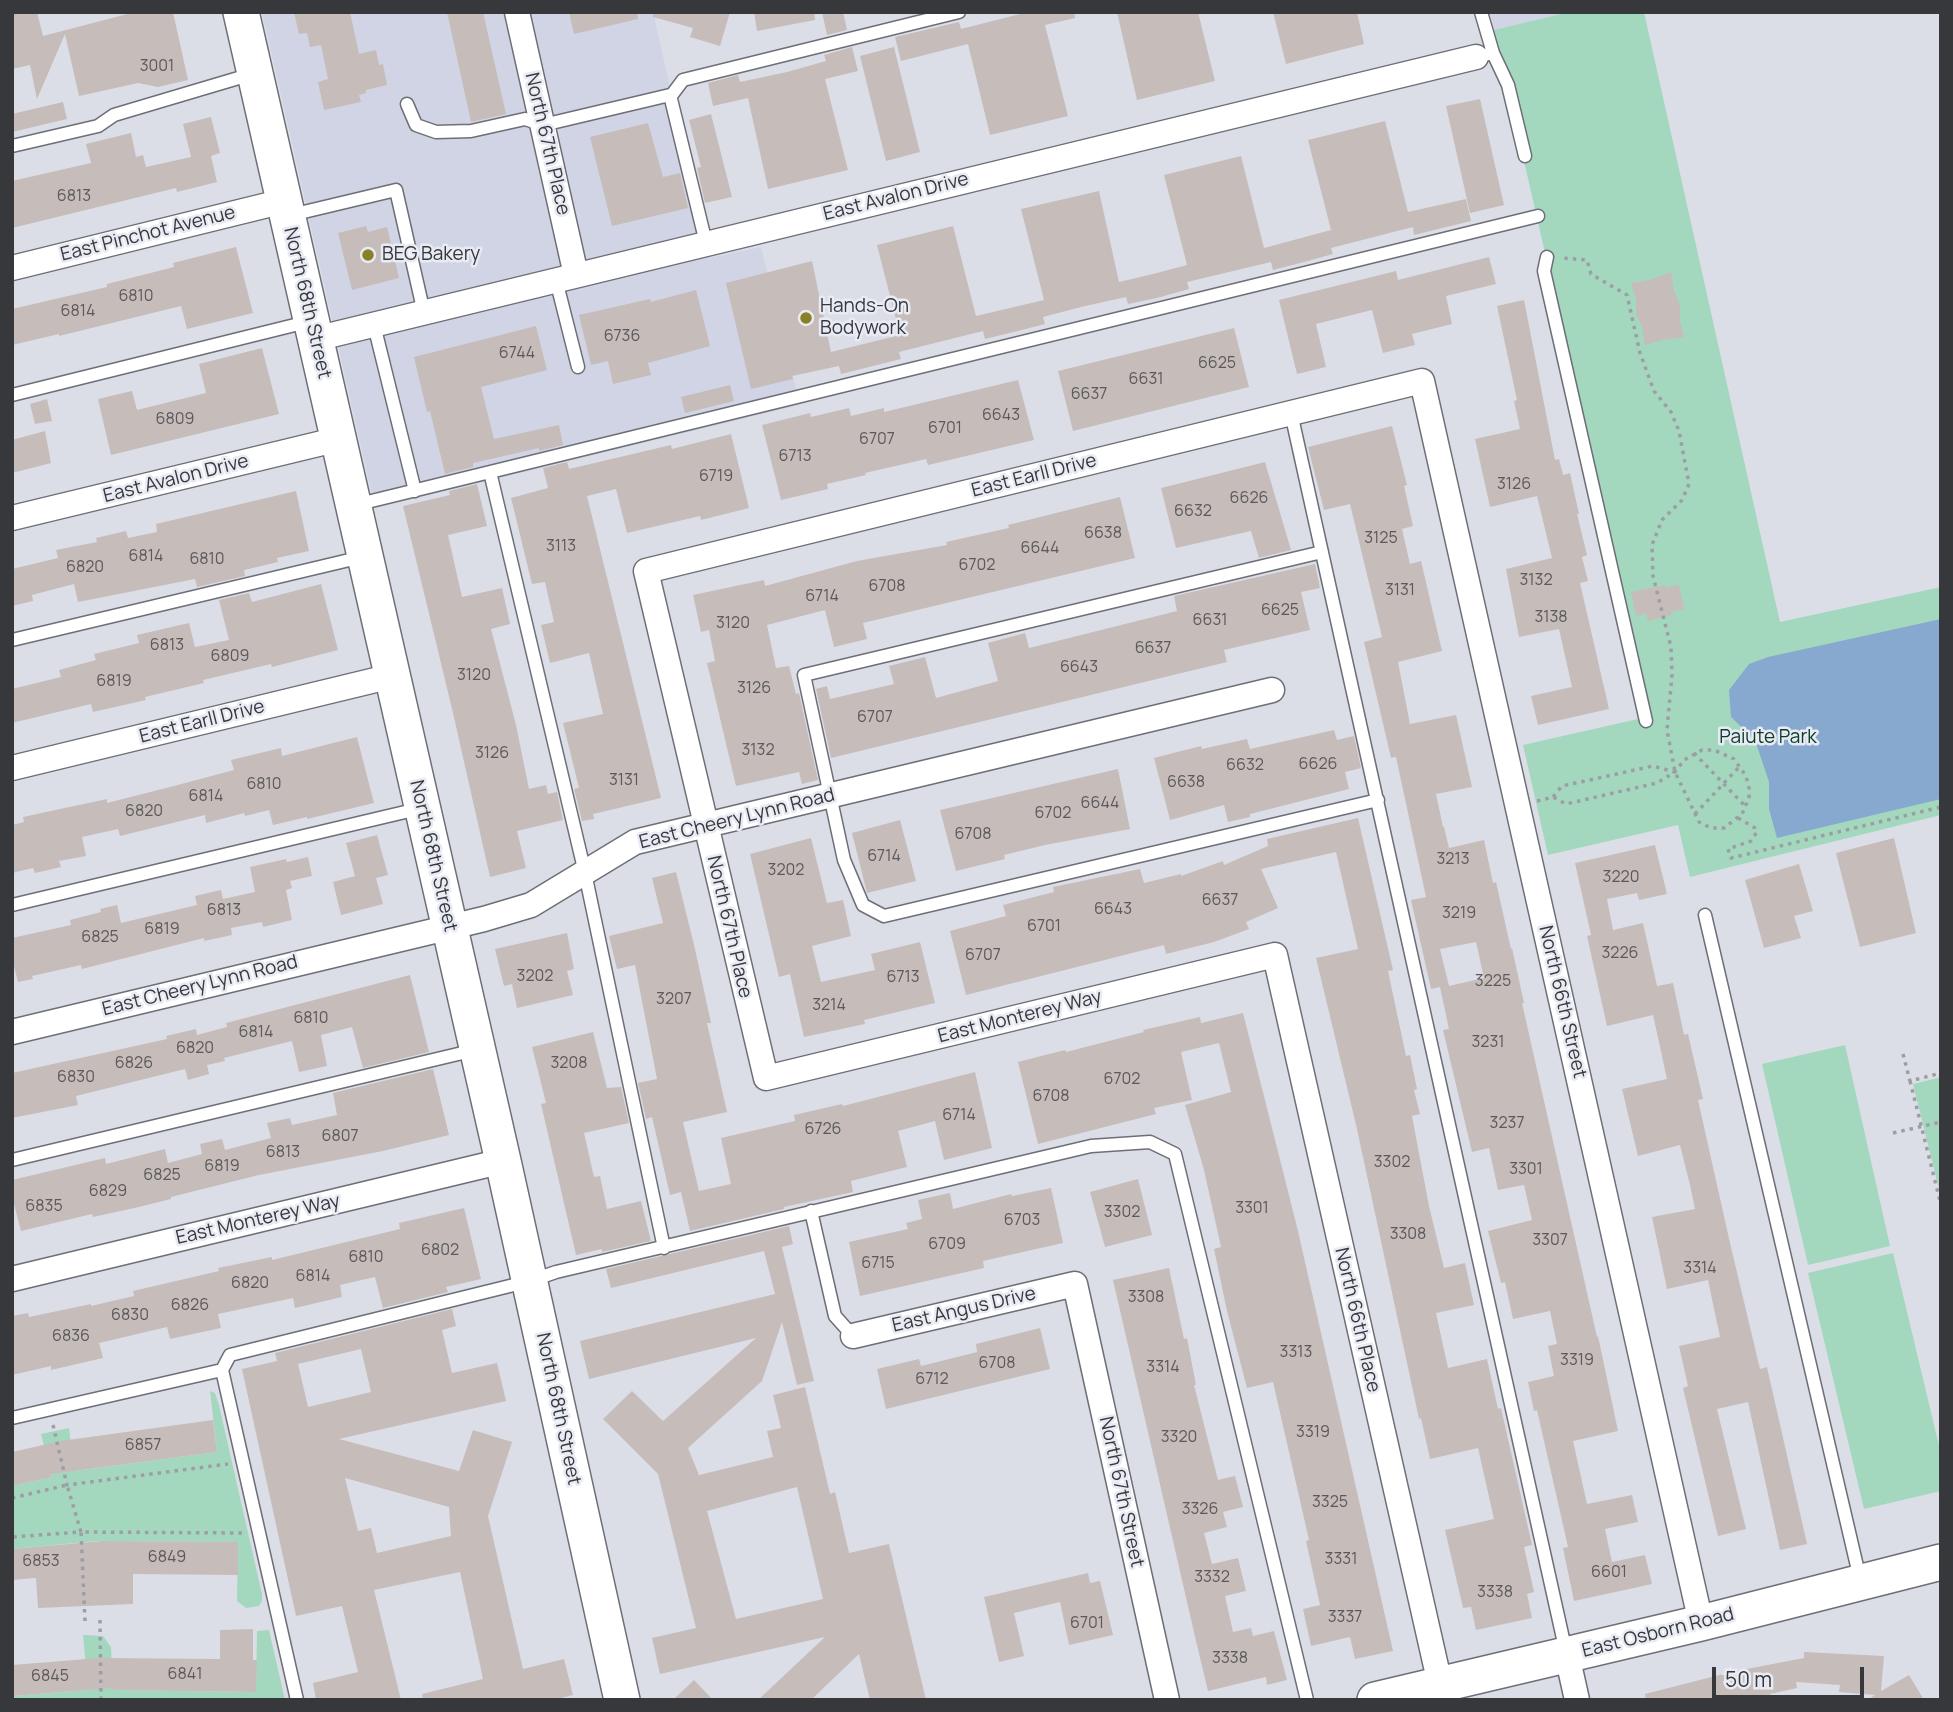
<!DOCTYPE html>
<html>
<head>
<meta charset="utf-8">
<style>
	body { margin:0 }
	#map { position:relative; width:1953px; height:1712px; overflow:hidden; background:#dcdee7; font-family:Manrope,sans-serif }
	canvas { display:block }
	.frame { position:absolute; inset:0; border:14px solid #37383b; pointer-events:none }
	.scale { position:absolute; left:1712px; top:1667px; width:152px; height:32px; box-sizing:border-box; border:4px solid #37383b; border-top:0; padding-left:9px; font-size:21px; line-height:24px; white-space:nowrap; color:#37383b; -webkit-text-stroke:5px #e9ebf4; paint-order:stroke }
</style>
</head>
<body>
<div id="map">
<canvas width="1953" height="1712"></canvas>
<div class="frame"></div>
<div class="scale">50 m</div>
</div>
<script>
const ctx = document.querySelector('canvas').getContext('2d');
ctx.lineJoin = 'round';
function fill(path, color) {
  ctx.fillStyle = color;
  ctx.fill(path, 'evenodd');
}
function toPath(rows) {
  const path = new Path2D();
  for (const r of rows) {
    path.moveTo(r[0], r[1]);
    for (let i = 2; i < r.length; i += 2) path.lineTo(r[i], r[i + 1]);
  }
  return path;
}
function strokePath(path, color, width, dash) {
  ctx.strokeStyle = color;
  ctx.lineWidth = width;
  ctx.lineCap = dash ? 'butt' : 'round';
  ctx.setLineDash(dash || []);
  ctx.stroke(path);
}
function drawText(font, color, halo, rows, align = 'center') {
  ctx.font = font + ' Manrope,sans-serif';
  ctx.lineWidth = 5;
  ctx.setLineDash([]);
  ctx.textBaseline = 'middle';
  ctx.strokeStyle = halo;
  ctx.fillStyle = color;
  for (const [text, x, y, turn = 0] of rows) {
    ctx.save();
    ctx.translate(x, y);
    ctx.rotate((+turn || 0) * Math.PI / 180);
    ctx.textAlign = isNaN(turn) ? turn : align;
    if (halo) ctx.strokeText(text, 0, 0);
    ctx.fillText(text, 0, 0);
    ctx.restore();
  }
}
const built = toPath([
	[262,12,653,12,709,258,761,247,800,405,375,508],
	[1490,12,1569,12,1494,30]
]);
const green = toPath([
	[1569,12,1644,12,1780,622,1941,587,1941,815,1690,877,1678,825,1548,855,1523,745,1651,716,1494,30],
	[1845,1045,1890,1246,1808,1265,1762,1064],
	[1941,1077,1941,1197,1913,1084],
	[1893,1253,1941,1454,1941,1491,1864,1509,1808,1273],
	[210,1391,215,1393,219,1405,262,1594,262,1601,259,1606,246,1608,237,1601,238,1542,96,1541,12,1549,12,1486,52,1477,41,1434,69,1428,74,1471,217,1452],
	[269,1630,285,1700,12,1700,12,1696,88,1690,83,1635,103,1636,111,1647,113,1690,256,1692,257,1631]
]);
const water = toPath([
	[1941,619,1941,799,1777,838,1769,809,1769,782,1755,740,1731,717,1729,690,1749,664,1768,657]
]);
const building = toPath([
	[12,12,37,12,43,36,135,12,173,12,188,80,158,87,138,83,79,96,65,34,37,99,30,65,12,69],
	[294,12,350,12,359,54,376,50,379,65,383,64,387,85,366,90,366,93,359,95,361,102,324,110,318,82,328,79,321,45,310,47,307,33,299,34],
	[447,12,483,12,506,114,471,122],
	[569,12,637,12,638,19,574,34],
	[653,12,730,12,720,46,690,37,693,28,653,17],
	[754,12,814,12,815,20,757,31],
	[822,12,843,12,847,30,827,35],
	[1028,12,1074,12,1075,18,1045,25,1068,116,990,135,968,44,901,61,895,37,959,22,961,29],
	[1117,12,1198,12,1215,81,1137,100],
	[1273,12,1357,12,1364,44,1286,64],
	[852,47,858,71,825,79,848,170,768,189,748,98,713,106,708,83,738,75,740,82,787,72,826,61,824,55],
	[894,47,920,152,886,161,860,56],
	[1480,99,1504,205,1470,213,1446,106],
	[63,102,67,119,12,132,12,114],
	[711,114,732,197,705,203,697,168,701,167,689,120],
	[211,117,220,153,211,156,217,182,177,192,176,188,12,228,12,181,91,163,86,144,131,133,136,157,143,155,146,167,191,157,183,124],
	[1385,121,1408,212,1466,199,1471,221,1414,235,1413,227,1331,248,1333,254,1304,262,1273,270,1271,262,1187,282,1189,289,1157,298,1128,304,1126,297,1081,307,1043,317,1045,324,1014,332,985,339,983,331,899,352,901,359,841,374,839,366,792,376,793,379,751,389,726,283,812,261,831,352,900,335,877,245,953,226,976,316,1044,300,1021,209,1099,191,1119,282,1153,274,1187,265,1164,175,1241,156,1264,248,1331,230,1308,140],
	[648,123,663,177,680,173,688,208,612,226,590,137],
	[366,226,368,232,387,227,399,278,352,290,338,233],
	[236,247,253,313,187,329,181,306,59,336,59,334,12,345,12,309,107,287,107,284,174,267,173,263],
	[1489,257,1496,284,1446,296,1452,324,1412,334,1415,345,1383,353,1372,310,1316,324,1326,367,1297,374,1279,300,1396,271,1398,280],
	[1671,272,1674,291,1680,305,1680,321,1684,337,1663,340,1645,345,1642,327,1636,314,1636,298,1631,283,1650,280],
	[696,290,710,346,648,363,651,375,613,384,608,361,591,365,579,315,650,299,651,302],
	[1524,300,1555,460,1559,459,1563,475,1570,473,1579,514,1577,514,1587,555,1582,557,1588,581,1580,583,1609,709,1538,725,1531,696,1572,687,1559,629,1519,637,1506,569,1552,558,1537,496,1490,507,1475,439,1520,429,1514,401,1517,400,1497,306],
	[536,326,547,370,481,387,494,439,559,425,563,445,539,451,539,448,473,463,473,467,445,474,430,411,427,412,414,357],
	[1234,328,1249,387,1073,431,1058,371],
	[262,348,279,414,111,455,98,399,132,391,137,410,206,393,199,364],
	[1018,380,1034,440,928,465,926,459,865,473,866,475,827,484,828,489,781,500,762,425,810,413,811,417,849,408,851,416,884,408,884,412],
	[730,385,734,401,685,413,681,397],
	[47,399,52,421,35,424,30,404],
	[1392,426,1407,485,1404,486,1413,526,1402,529,1410,564,1421,561,1442,651,1398,662,1410,724,1456,715,1472,787,1436,794,1443,827,1444,827,1449,848,1484,840,1493,883,1496,882,1511,949,1512,948,1524,1003,1522,1003,1597,1337,1598,1336,1618,1431,1573,1441,1587,1504,1632,1495,1638,1522,1605,1529,1612,1562,1645,1555,1652,1584,1574,1601,1563,1548,1568,1547,1537,1410,1534,1411,1528,1382,1554,1376,1548,1346,1557,1344,1550,1311,1513,1319,1505,1282,1501,1283,1488,1231,1532,1220,1524,1185,1498,1190,1489,1148,1472,1152,1443,1030,1449,1029,1440,987,1431,989,1411,900,1426,897,1396,757,1391,758,1364,642,1382,637,1350,504,1324,510,1308,447],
	[1476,942,1484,978,1449,986,1440,949],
	[45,431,51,463,12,473,12,440],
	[731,434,749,508,701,520,700,516,627,533,616,489,587,496,661,798,593,814,594,819,582,821,574,789,579,788,563,723,603,714,589,653,550,663,541,625,554,622,545,582,532,584,511,498,548,488,543,468,567,462,569,469,671,445,672,449],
	[1265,462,1291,550,1259,558,1251,531,1176,548,1161,488],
	[477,484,487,526,448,535,462,597,502,588,510,624,491,629,516,725,529,789,546,785,548,794,557,792,563,820,517,831,526,868,490,877,453,713,403,506,450,495,449,491],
	[296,491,309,551,277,558,278,562,244,570,245,576,197,587,195,579,78,602,74,584,32,595,33,601,12,606,12,569,58,558,56,550,97,542,96,538,126,531,128,538,157,532,156,524],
	[1120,497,1135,558,863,623,867,639,834,647,825,610,767,625,776,668,789,666,796,694,799,693,818,780,802,784,799,772,736,786,707,663,715,661,709,630,701,632,693,595,764,580,765,586,857,561,947,545,946,542,1009,528,1008,525],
	[1315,564,1320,588,1301,592,1310,630,1224,650,1227,662,831,758,816,689,827,686,830,699,894,684,889,666,925,657,936,698,998,681,988,643,1025,633,1029,648,1177,611,1174,596],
	[321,584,338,650,272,667,271,664,203,680,204,683,145,697,146,700,93,712,91,704,12,723,12,689,61,677,59,670,96,660,94,654,139,643,137,635,189,623,195,647,229,640,219,600,249,593,252,602],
	[1665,585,1666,588,1679,585,1684,609,1671,612,1672,615,1648,621,1646,613,1636,616,1631,592],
	[1334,730,1337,740,1354,736,1361,768,1345,772,1349,789,1250,814,1250,817,1228,822,1224,805,1170,820,1154,758,1201,746,1202,749,1247,739,1250,749],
	[357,737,374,803,307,819,307,817,273,825,269,810,245,816,244,813,206,823,205,815,120,836,118,829,82,837,86,856,59,861,61,867,35,873,33,868,12,873,12,825,24,822,23,817,107,799,107,803,174,786,234,770,231,760,281,748,282,756],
	[1118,769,1130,829,1045,845,1004,855,1005,859,956,871,940,810],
	[1358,818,1393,970,1388,971,1406,1056,1410,1055,1417,1089,1414,1090,1420,1114,1412,1116,1429,1206,1444,1268,1465,1263,1474,1305,1436,1313,1448,1368,1487,1359,1498,1409,1501,1408,1532,1545,1524,1547,1534,1592,1527,1594,1532,1618,1476,1630,1471,1607,1463,1608,1445,1530,1494,1519,1478,1448,1430,1459,1421,1418,1419,1419,1357,1129,1316,958,1358,949,1336,852,1261,869,1278,908,1246,922,1249,929,1214,942,1166,954,1164,945,966,995,950,931,1006,916,1003,905,1054,892,1053,887,1140,869,1144,883,1181,874,1181,876,1223,861,1224,865,1268,846,1267,839],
	[900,820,916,881,867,893,852,833],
	[377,835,388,875,376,878,383,904,341,915,333,882,355,876,346,843],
	[811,838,827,903,843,900,851,936,812,946,821,982,875,970,871,954,920,942,935,1003,864,1020,865,1024,804,1037,790,974,779,977,750,854],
	[1894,838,1916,933,1860,947,1836,853],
	[1655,845,1667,894,1639,900,1637,893,1607,899,1613,930,1643,923,1657,986,1673,983,1684,1035,1688,1034,1703,1099,1698,1100,1730,1243,1760,1369,1767,1367,1807,1544,1780,1550,1748,1402,1717,1409,1746,1529,1718,1536,1683,1388,1688,1386,1679,1346,1720,1337,1708,1280,1667,1289,1652,1217,1695,1209,1690,1185,1680,1145,1638,1156,1622,1089,1667,1079,1653,1015,1607,1026,1587,936,1591,935,1575,863],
	[308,857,312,876,290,881,292,888,286,890,292,920,263,927,262,922,231,928,232,935,204,941,204,938,82,969,81,965,32,976,33,979,18,982,12,958,12,938,71,925,70,920,101,912,100,909,117,905,121,923,197,905,195,896,221,890,223,899,255,892,250,867,286,859,287,862],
	[1799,864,1813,911,1794,916,1801,938,1764,948,1745,880],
	[676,872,695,949,711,1023,707,1023,727,1112,683,1122,699,1191,731,1184,721,1138,795,1121,794,1115,842,1104,843,1106,975,1072,992,1148,944,1160,935,1121,898,1131,907,1167,851,1181,853,1192,784,1207,784,1209,690,1231,681,1192,670,1195,652,1117,646,1119,638,1083,657,1079,635,965,617,969,609,936,663,923,652,878],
	[567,933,574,969,567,971,573,995,517,1008,512,984,504,986,495,949],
	[410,975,429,1052,363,1068,352,1027,321,1035,327,1066,299,1072,292,1041,224,1058,225,1061,207,1065,209,1074,188,1080,185,1069,76,1096,78,1105,12,1118,12,1073,167,1039,166,1036,196,1029,197,1035,227,1027,226,1023],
	[1243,1013,1298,1231,1393,1651,1355,1659,1350,1637,1311,1646,1303,1609,1320,1605,1306,1541,1309,1540,1273,1382,1247,1388,1227,1311,1214,1249,1221,1247,1204,1170,1185,1105,1231,1092,1219,1043,1181,1052,1192,1100,1154,1108,1156,1114,1038,1144,1018,1062,1065,1050,1066,1052,1144,1032,1143,1030,1200,1017,1201,1023],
	[593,1032,607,1088,621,1087,629,1123,584,1133,594,1177,600,1176,607,1209,641,1201,651,1241,602,1252,602,1249,576,1255,541,1104,546,1103,532,1047],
	[433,1069,449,1135,383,1151,259,1175,171,1197,171,1199,139,1207,93,1217,92,1214,21,1231,12,1196,12,1180,105,1158,106,1164,165,1149,168,1163,202,1154,200,1144,222,1139,225,1150,271,1138,267,1123,290,1118,292,1125,337,1115,333,1093],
	[1138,1179,1152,1235,1105,1247,1090,1192],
	[1051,1188,1063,1243,983,1261,984,1268,860,1296,849,1242,908,1229,906,1223,922,1219,918,1200,950,1193,953,1209,1011,1194,1012,1196],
	[464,1208,481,1279,446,1287,448,1292,383,1308,375,1277,340,1285,342,1297,295,1308,293,1298,218,1314,221,1328,170,1339,167,1327,99,1343,103,1358,51,1370,51,1366,12,1375,12,1316,28,1313,29,1317,91,1304,91,1306,134,1296,133,1291,219,1271,218,1268,272,1257,272,1260,400,1229,399,1223],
	[789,1226,793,1244,782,1247,814,1381,797,1385,782,1322,762,1381,688,1448,699,1475,773,1457,767,1431,781,1428,773,1395,805,1387,830,1494,835,1492,849,1553,889,1544,926,1700,870,1700,859,1654,811,1700,758,1700,825,1637,660,1674,652,1638,696,1628,658,1474,603,1419,632,1391,663,1421,756,1338,589,1379,580,1341,775,1294,764,1251,611,1288,606,1269],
	[797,1487,823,1599,736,1619,707,1511],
	[1169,1268,1184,1339,1187,1338,1196,1385,1194,1385,1218,1480,1235,1476,1243,1507,1223,1512,1227,1527,1204,1533,1212,1564,1238,1558,1246,1591,1225,1596,1233,1632,1251,1628,1253,1636,1274,1631,1287,1680,1267,1685,1266,1677,1208,1691,1196,1641,1113,1280],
	[452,1309,456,1326,442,1330,452,1373,497,1363,506,1401,339,1439,459,1471,473,1430,512,1442,488,1516,523,1669,564,1659,573,1695,553,1700,423,1700,422,1694,483,1679,460,1572,374,1590,401,1700,316,1700,313,1683,358,1672,342,1606,296,1616,242,1369,277,1361,275,1353],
	[361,1349,371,1392,308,1407,298,1364],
	[345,1478,449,1507,451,1536,377,1553,371,1528,358,1531],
	[1040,1328,1050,1369,886,1409,877,1369,919,1359,921,1366,977,1352,976,1344],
	[213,1420,217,1452,51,1474,52,1477,12,1486,12,1452,61,1441],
	[102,1541,238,1542,238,1575,133,1574,133,1604,38,1608,36,1578,12,1580,12,1549],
	[1088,1573,1090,1583,1100,1581,1113,1635,1069,1645,1060,1602,1014,1613,1024,1656,999,1662,984,1597],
	[253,1629,253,1660,257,1660,256,1692,113,1690,113,1688,12,1696,12,1665,100,1658,220,1659,220,1630],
	[1804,1652,1884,1656,1881,1691,1909,1675,1924,1700,1867,1700,1875,1695,1839,1692,1840,1685,1796,1682,1797,1688,1770,1694,1771,1700,1646,1700,1645,1694,1731,1672,1804,1658],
	[694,1680,713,1700,673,1700]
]);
const path = toPath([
	[1694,753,1746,807],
	[1553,797,1562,786,1653,766,1675,772],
	[1537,801,1553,797,1566,804,1657,783,1675,772,1684,760,1702,750,1714,750,1734,759,1746,776,1749,788,1749,798,1742,814,1724,828,1711,828,1699,822,1675,772,1667,730,1672,675,1671,647,1653,576,1652,545,1662,520,1682,500,1689,484,1679,431,1671,412,1654,391,1640,353,1627,295,1591,274,1587,260,1562,258],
	[1695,814,1740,766],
	[1738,818,1755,828,1757,832,1751,841,1728,849,1731,858,1941,807],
	[1903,1054,1910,1081,1941,1073],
	[1910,1081,1941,1205],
	[1893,1133,1941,1122],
	[53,1425,67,1485,228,1464],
	[12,1498,67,1485,81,1532,12,1537],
	[100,1620,101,1700],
	[85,1621,81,1532,243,1533]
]);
const service = toPath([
	[1481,12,1493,53],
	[1476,57,1493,53,1508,85,1525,156],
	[671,96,683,80,959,12],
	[407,104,416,125,436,132,471,131,525,119,543,125,670,95,706,243],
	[12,146,98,126,114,115,252,74],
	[291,215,396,190,424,313],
	[1547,257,1544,271,1646,721],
	[556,280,578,367],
	[374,325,415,491],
	[12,395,311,321],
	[1291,413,1566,1652],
	[490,472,585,873,664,1248],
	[355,505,1538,216],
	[1322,552,804,675,844,860,863,905,884,916,1378,800],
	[12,640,362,557],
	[12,905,422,808],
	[1705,915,1860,1579],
	[12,1160,475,1050],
	[811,1211,835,1316,853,1336],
	[222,1370,230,1355,530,1281,556,1272,1091,1146,1150,1142,1175,1154,1307,1700],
	[12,1418,222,1370,297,1700]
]);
const minor = toPath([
	[517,12,576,275],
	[12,268,284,201],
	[315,339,1476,57],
	[12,518,339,439],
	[12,768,392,676],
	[12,1032,484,919,531,905,635,842,1272,690],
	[12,1279,503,1161],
	[853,1336,1075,1284,1167,1700],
	[1567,1655,1577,1700],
	[1440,1684,1275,955,766,1078,646,571,1422,381,1701,1623]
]);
const secondary = toPath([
	[241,12,503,1161,622,1700],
	[1375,1700,1701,1623,1941,1562]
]);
const markers = [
	[368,255,7,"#888027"],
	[806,318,7,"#888027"]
];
const numberNames = [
	["3001",157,67],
	["6813",74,197],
	["6810",136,297],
	["6814",78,312],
	["6736",622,337],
	["6744",517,354],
	["6625",1217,364],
	["6631",1146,380],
	["6637",1089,395],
	["6643",1001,416],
	["6809",175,420],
	["6701",945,429],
	["6707",877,440],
	["6713",795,457],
	["6719",716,477],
	["3126",1514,485],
	["6626",1249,499],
	["6632",1193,512],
	["6638",1103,534],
	["3125",1381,539],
	["3113",561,547],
	["6644",1040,549],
	["6814",146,557],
	["6810",207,560],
	["6702",977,566],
	["6820",85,568],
	["3132",1536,581],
	["6708",887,587],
	["3131",1400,591],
	["6714",822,597],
	["6625",1280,611],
	["3138",1551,618],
	["6631",1210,621],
	["3120",733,624],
	["6813",167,646],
	["6637",1153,649],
	["6809",230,657],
	["6643",1079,668],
	["3120",474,676],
	["6819",114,682],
	["3126",754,689],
	["6707",875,718],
	["3132",758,751],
	["3126",492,754],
	["6626",1318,765],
	["6632",1245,766],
	["3131",624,781],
	["6638",1186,783],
	["6810",264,785],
	["6814",206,797],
	["6644",1100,804],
	["6820",144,812],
	["6702",1053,814],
	["6708",973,835],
	["6714",884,857],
	["3213",1453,860],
	["3202",786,871],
	["3220",1621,878],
	["6637",1220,901],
	["6643",1113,910],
	["6813",224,911],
	["3219",1459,914],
	["6701",1044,927],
	["6819",162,930],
	["6825",100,938],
	["3226",1620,954],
	["6707",983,956],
	["3202",535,977],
	["6713",903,978],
	["3225",1493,982],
	["3207",674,1000],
	["3214",829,1006],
	["6810",311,1019],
	["6814",256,1033],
	["3231",1488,1043],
	["6820",195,1049],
	["6826",134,1064],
	["3208",569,1064],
	["6830",76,1078],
	["6702",1122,1080],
	["6708",1051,1097],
	["6714",959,1116],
	["3237",1507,1124],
	["6726",823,1130],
	["6807",340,1137],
	["6813",283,1153],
	["3302",1392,1163],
	["6819",222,1167],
	["3301",1526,1170],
	["6825",162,1176],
	["6829",108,1192],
	["6835",44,1207],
	["3301",1252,1209],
	["3302",1122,1213],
	["6703",1022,1221],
	["3308",1408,1235],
	["3307",1550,1241],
	["6709",947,1245],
	["6802",440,1251],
	["6810",366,1258],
	["6715",878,1264],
	["3314",1700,1269],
	["6814",313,1277],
	["6820",250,1284],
	["3308",1146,1298],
	["6826",190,1306],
	["6830",130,1316],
	["6836",71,1337],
	["3313",1296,1353],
	["3319",1577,1361],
	["6708",997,1364],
	["3314",1163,1368],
	["6712",932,1380],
	["3319",1313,1433],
	["3320",1179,1438],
	["6857",143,1446],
	["3325",1330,1503],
	["3326",1200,1510],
	["6849",167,1558],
	["3331",1341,1560],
	["6853",41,1562],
	["6601",1609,1573],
	["3332",1212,1578],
	["3338",1495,1593],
	["3337",1345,1618],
	["6701",1087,1624],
	["3338",1230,1659],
	["6841",185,1675],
	["6845",50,1677]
];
const streetNames = [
	["North 67th Place",547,144,77],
	["East Avalon Drive",896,197,-14],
	["East Pinchot Avenue",148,234,-14],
	["North 68th Street",307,303,77],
	["East Earll Drive",1034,476,-14],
	["East Avalon Drive",176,479,-14],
	["East Earll Drive",202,722,-14],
	["East Cheery Lynn Road",737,819,-14],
	["North 68th Street",433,856,77],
	["North 67th Place",729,927,77],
	["East Cheery Lynn Road",200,986,-14],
	["North 66th Street",1562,1002,77],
	["East Monterey Way",1020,1017,-14],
	["East Monterey Way",258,1220,-13],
	["East Angus Drive",964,1310,-13],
	["North 66th Place",1357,1320,77],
	["North 68th Street",558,1409,78],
	["North 67th Street",1121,1492,78],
	["East Osborn Road",1658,1633,-14]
];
const poiNames = [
	["BEG Bakery",382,255],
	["Hands-On",820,307],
	["Bodywork",820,329]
];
const parkNames = [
	["Paiute Park",1768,738]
];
fill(built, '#d0d4e4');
fill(green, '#a3d8be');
fill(water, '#87a9d0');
fill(building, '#c6bcba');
strokePath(service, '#6d6f76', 15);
strokePath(minor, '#6d6f76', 27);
strokePath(secondary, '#6d6f76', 38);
strokePath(path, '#9d9ea5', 3.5, [3.5, 5]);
strokePath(service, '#fff', 12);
strokePath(minor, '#fff', 24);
strokePath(secondary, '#fff', 35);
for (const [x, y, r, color] of markers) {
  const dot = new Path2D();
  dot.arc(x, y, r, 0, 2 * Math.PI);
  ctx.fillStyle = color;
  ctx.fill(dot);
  strokePath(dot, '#e9ebf4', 2.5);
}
drawText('16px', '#5b595b', null, numberNames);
drawText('19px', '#37383b', '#e9ebf4', streetNames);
drawText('19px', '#37383b', '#e9ebf4', poiNames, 'left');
drawText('19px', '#0d3b29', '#e9ebf4', parkNames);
</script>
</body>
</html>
